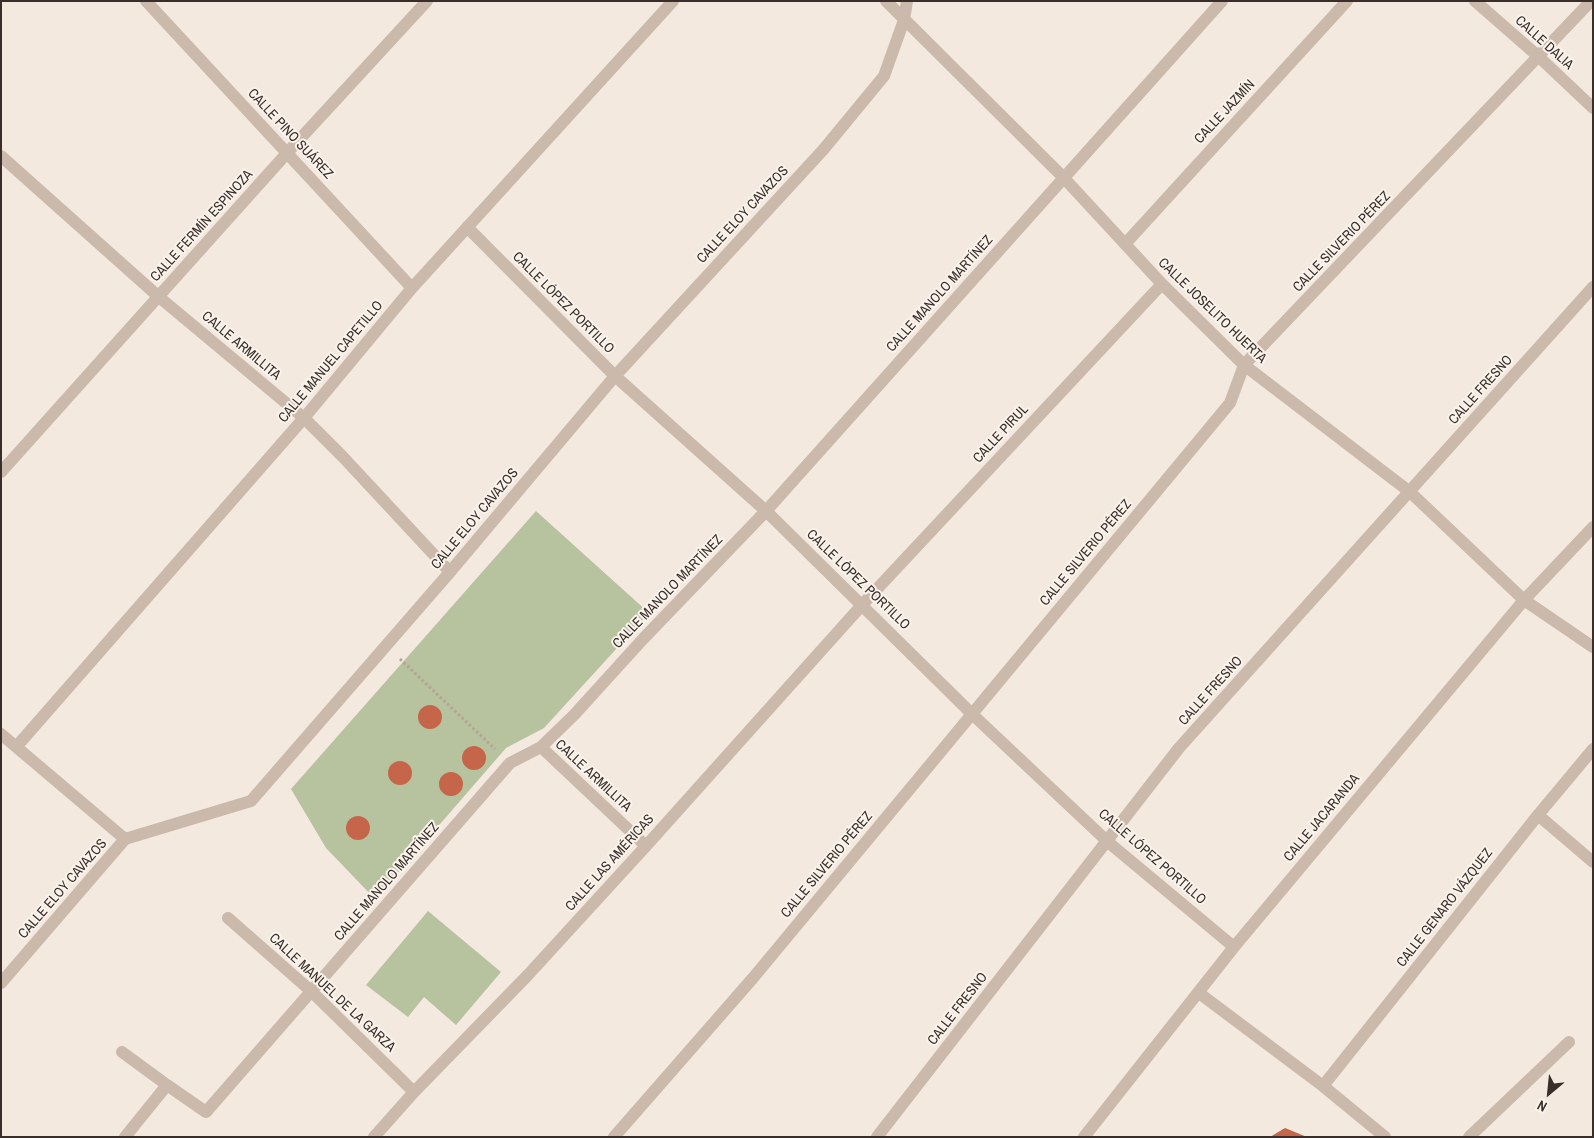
<!DOCTYPE html>
<html>
<head>
<meta charset="utf-8">
<style>
	body { margin:0 }
	#map { position:relative; width:1594px; height:1138px; overflow:hidden; background:#f3e9df; font-family:"Archivo Narrow",sans-serif }
	canvas { display:block }
	.frame { position:absolute; inset:0; border:2px solid #392e2a; pointer-events:none }
	.north { position:absolute; left:1524px; top:1068px; width:50px; height:50px; -webkit-text-stroke:4px #faf3ec; paint-order:stroke; rotate:208deg; font-size:14px; font-weight:700; line-height:20px; text-align:center; color:#392e2a }
	.north::after { content:''; display:block; margin:auto; width:18px; height:22px; background:#392e2a; clip-path:polygon(50% 0,100% 100%,50% 72%,0 100%) }
</style>
</head>
<body>
<div id="map">
<canvas width="1594" height="1138"></canvas>
<div class="frame"></div>
<div class="north">N</div>
</div>
<script>
const ctx = document.querySelector('canvas').getContext('2d');
ctx.lineJoin = 'round';
function fill(path, color) {
  ctx.fillStyle = color;
  ctx.fill(path, 'evenodd');
}
function toPath(rows) {
  const path = new Path2D();
  for (const r of rows) {
    if (r.length === 3) {
      path.moveTo(r[0] + r[2], r[1]);
      path.arc(r[0], r[1], r[2], 0, 2 * Math.PI);
      continue;
    }
    path.moveTo(r[0], r[1]);
    for (let i = 2; i < r.length; i += 2) path.lineTo(r[i], r[i + 1]);
  }
  return path;
}
function strokePath(path, color, width, dash) {
  ctx.strokeStyle = color;
  ctx.lineWidth = width;
  ctx.lineCap = dash ? 'butt' : 'round';
  ctx.setLineDash(dash || []);
  ctx.stroke(path);
}
function drawText(font, color, halo, rows, align = 'center') {
  ctx.font = font + ' "Archivo Narrow",sans-serif';
  ctx.lineWidth = 4;
  ctx.setLineDash([]);
  ctx.textBaseline = 'middle';
  ctx.strokeStyle = halo;
  ctx.fillStyle = color;
  for (const [text, x, y, turn = 0] of rows) {
    ctx.save();
    ctx.translate(x, y);
    ctx.rotate((+turn || 0) * Math.PI / 180);
    ctx.textAlign = isNaN(turn) ? turn : align;
    if (halo) ctx.strokeText(text, 0, 0);
    ctx.fillText(text, 0, 0);
    ctx.restore();
  }
}
const green = toPath([
	[536,511,649,613,544,728,506,748,375,899,326,848,291,789],
	[428,911,501,972,456,1025,424,997,408,1017,366,985]
]);
const building = toPath([
	[430,717,12],
	[474,758,12],
	[400,773,12],
	[451,784,12],
	[358,828,12],
	[1285,1128,1307,1137,1270,1137]
]);
const path = toPath([
	[400,659,495,749]
]);
const minor = toPath([
	[146,1,412,288],
	[886,1,1064,178,1162,284,1244,365,1410,492,1524,600,1593,647],
	[1475,1,1539,57,1593,108],
	[1,156,159,297,304,418,343,457,450,572],
	[467,227,615,376,766,511,972,714,1108,842,1234,947],
	[1125,244,1347,1],
	[1,472,287,153,427,1],
	[1,734,125,839],
	[17,746,304,418,412,288,673,1],
	[541,747,646,846],
	[1538,815,1593,862],
	[228,918,311,991,414,1092],
	[1,983,125,839,251,801,450,572,615,376,823,150,884,76,904,20,907,1],
	[1199,993,1323,1086,1385,1137],
	[122,1052,167,1085],
	[1323,1086,1538,815,1593,749],
	[125,1137,167,1085,206,1112,510,763,541,747,574,715,643,639,766,511,1222,1],
	[374,1137,414,1092,527,976,646,846,862,605,1162,284],
	[614,1137,753,978,1230,403,1244,365,1591,1],
	[877,1137,1179,748,1593,287],
	[1084,1137,1234,947,1524,600,1593,527],
	[1469,1137,1569,1042]
]);
const streetNames = [
	["CALLE DALIA",1544,43,42],
	["CALLE JAZMÍN",1225,112,-47],
	["CALLE PINO SUÁREZ",290,134,47],
	["CALLE ELOY CAVAZOS",743,215,-47],
	["CALLE FERMÍN ESPINOZA",202,226,-48],
	["CALLE SILVERIO PÉREZ",1342,242,-46],
	["CALLE MANOLO MARTÍNEZ",940,294,-48],
	["CALLE LÓPEZ PORTILLO",563,303,45],
	["CALLE JOSELITO HUERTA",1212,311,44],
	["CALLE ARMILLITA",241,346,40],
	["CALLE MANUEL CAPETILLO",331,362,-50],
	["CALLE FRESNO",1481,390,-48],
	["CALLE PIRUL",1001,434,-47],
	["CALLE ELOY CAVAZOS",475,519,-50],
	["CALLE SILVERIO PÉREZ",1086,553,-50],
	["CALLE LÓPEZ PORTILLO",858,580,44],
	["CALLE MANOLO MARTÍNEZ",668,592,-46],
	["CALLE FRESNO",1211,691,-48],
	["CALLE ARMILLITA",593,776,43],
	["CALLE JACARANDA",1322,818,-50],
	["CALLE LÓPEZ PORTILLO",1152,857,41],
	["CALLE LAS AMÉRICAS",610,863,-48],
	["CALLE SILVERIO PÉREZ",827,865,-50],
	["CALLE MANOLO MARTÍNEZ",387,882,-49],
	["CALLE ELOY CAVAZOS",63,889,-49],
	["CALLE GENARO VÁZQUEZ",1445,908,-52],
	["CALLE MANUEL DE LA GARZA",332,993,43],
	["CALLE FRESNO",958,1009,-52]
];
fill(green, '#b7c29f');
fill(building, '#c5664b');
strokePath(path, '#b7a395', 3, [2.5, 2.5]);
strokePath(minor, '#cbb9ab', 12);
drawText('14px', '#392e2a', '#faf3ec', streetNames);
</script>
</body>
</html>
